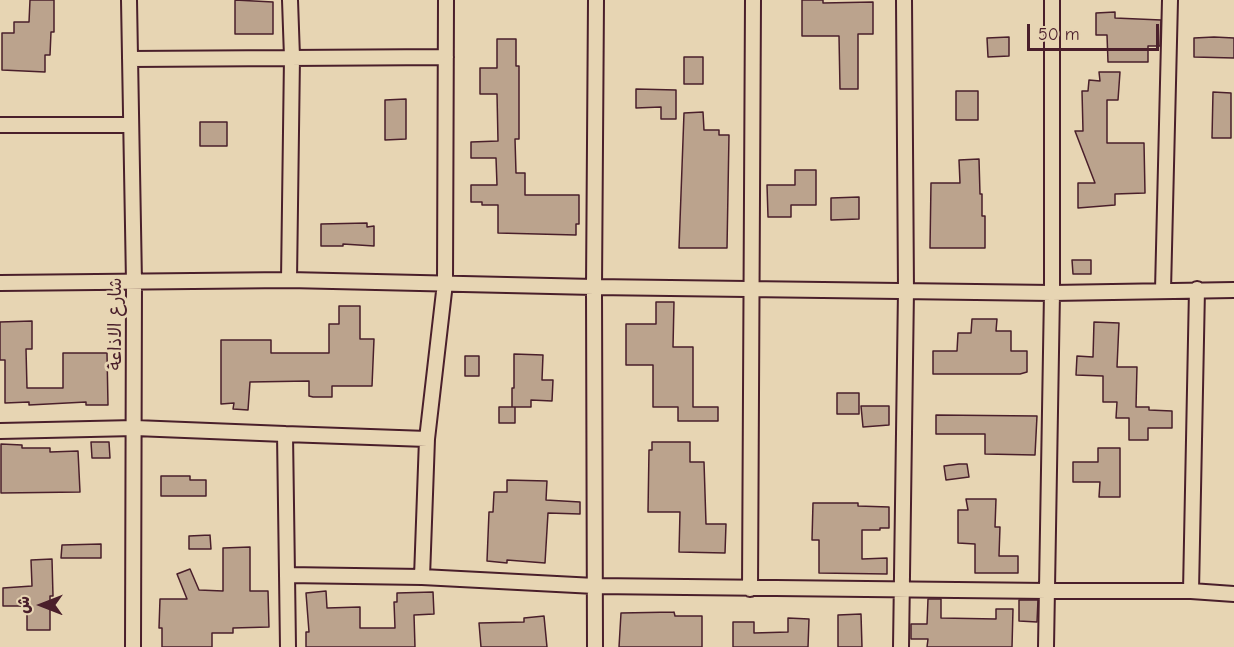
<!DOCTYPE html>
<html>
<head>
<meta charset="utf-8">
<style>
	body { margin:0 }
	#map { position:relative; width:1234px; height:647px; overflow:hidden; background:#e7d5b3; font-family:"Comic Neue","Playpen Sans Arabic",sans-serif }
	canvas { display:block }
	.north { position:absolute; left:12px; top:575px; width:60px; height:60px; -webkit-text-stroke:4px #e7d5b3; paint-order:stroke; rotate:270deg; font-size:16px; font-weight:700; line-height:24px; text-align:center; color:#4a1f2b }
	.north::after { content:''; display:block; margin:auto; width:21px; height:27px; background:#4a1f2b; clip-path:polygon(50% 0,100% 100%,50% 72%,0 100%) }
	.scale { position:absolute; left:1027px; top:24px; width:132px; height:27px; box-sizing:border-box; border:3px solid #4a1f2b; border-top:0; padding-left:8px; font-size:18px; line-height:21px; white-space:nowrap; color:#4a1f2b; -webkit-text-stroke:4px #e7d5b3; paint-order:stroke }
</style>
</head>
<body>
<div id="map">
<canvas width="1234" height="647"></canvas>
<div class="north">ش</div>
<div class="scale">50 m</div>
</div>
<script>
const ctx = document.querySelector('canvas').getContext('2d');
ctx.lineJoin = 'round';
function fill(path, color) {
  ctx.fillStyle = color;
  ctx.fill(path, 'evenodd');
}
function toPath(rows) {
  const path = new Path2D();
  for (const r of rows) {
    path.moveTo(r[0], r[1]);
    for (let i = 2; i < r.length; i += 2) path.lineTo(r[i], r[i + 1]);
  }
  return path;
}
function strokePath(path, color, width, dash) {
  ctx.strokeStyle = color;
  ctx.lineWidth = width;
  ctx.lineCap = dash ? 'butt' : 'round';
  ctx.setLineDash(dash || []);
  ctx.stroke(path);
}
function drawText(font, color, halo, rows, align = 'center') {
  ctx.font = font + ' "Comic Neue","Playpen Sans Arabic",sans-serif';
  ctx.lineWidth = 6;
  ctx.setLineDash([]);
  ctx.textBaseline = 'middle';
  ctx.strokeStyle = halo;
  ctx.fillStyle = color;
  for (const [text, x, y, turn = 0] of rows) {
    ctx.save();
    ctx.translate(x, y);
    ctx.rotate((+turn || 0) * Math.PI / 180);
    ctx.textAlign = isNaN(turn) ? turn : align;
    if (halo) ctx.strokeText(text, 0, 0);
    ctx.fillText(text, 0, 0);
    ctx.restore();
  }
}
const building = toPath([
	[30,0,54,0,54,32,51,32,50,55,45,55,45,72,2,70,2,33,14,33,14,22,29,22,30,0],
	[235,0,273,2,273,34,235,34,235,0],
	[802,0,823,0,823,3,873,2,873,34,858,34,858,89,840,89,839,36,802,36,802,0],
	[1115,12,1115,18,1161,20,1160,46,1148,46,1148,62,1108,62,1107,35,1096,35,1096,13,1115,12],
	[1009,37,1009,56,988,57,987,38,1009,37],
	[1214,37,1234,38,1234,58,1194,57,1194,38,1214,37],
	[497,39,516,39,516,66,519,66,519,139,515,139,516,173,525,173,525,195,579,195,579,224,576,224,576,235,498,233,498,205,482,205,482,202,471,202,471,185,497,185,496,158,471,158,471,142,498,141,497,94,480,94,480,68,497,68,497,39],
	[684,57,703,57,703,84,684,84,684,57],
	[1099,72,1120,72,1118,100,1107,100,1107,143,1144,143,1145,193,1115,194,1115,205,1078,208,1078,183,1095,183,1075,131,1083,131,1082,91,1088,91,1089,80,1100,81,1099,72],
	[636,89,676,90,676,119,661,119,661,107,636,108,636,89],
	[956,91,978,91,978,120,956,120,956,91],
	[1213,92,1231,93,1231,138,1212,138,1213,92],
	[406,99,406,139,385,140,385,100,406,99],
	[703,112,704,130,719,130,719,135,729,135,727,248,679,248,684,113,703,112],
	[200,122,227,122,227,146,200,146,200,122],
	[979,159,980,194,982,194,982,216,985,216,985,248,930,248,931,183,960,183,959,160,979,159],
	[795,170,816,170,816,205,791,205,791,217,768,217,767,185,795,185,795,170],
	[859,197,859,219,831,220,831,198,859,197],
	[367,223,367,227,374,226,374,246,343,244,343,246,321,246,321,224,367,223],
	[1072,260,1091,260,1091,274,1073,274,1072,260],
	[656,302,674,302,673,347,693,347,693,407,718,407,718,421,678,421,678,407,653,407,653,365,626,365,626,324,656,324,656,302],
	[339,306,360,306,360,339,374,339,372,386,332,386,332,397,313,397,309,396,309,381,250,382,248,410,233,409,234,403,221,404,221,340,271,340,271,353,329,353,329,324,339,324,339,306],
	[972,319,997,319,996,331,1011,331,1011,351,1027,351,1027,372,1020,374,933,374,933,351,957,351,958,333,971,333,972,319],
	[32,321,32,349,26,349,27,388,63,388,63,353,107,353,108,405,86,405,86,402,29,405,29,402,5,403,5,360,0,360,0,322,32,321],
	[1094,322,1119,323,1117,367,1137,367,1136,407,1149,407,1149,410,1172,411,1172,428,1148,428,1148,440,1129,440,1129,418,1116,418,1117,402,1103,402,1103,376,1076,375,1077,356,1093,357,1094,322],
	[514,354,543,355,542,380,553,380,552,401,531,400,531,407,512,407,512,388,514,388,514,354],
	[465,356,479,356,479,376,465,376,465,356],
	[837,393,859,393,859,414,837,414,837,393],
	[861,406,889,406,889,425,863,427,861,406],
	[499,407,515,407,515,423,499,423,499,407],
	[936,415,1037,416,1035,455,985,454,985,434,936,434,936,415],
	[91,442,109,442,110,458,92,458,91,442],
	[652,442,690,442,690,462,704,462,706,524,726,524,725,553,679,552,680,512,648,512,649,450,652,450,652,442],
	[1,444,22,445,22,448,50,448,50,452,78,451,80,492,1,493,1,444],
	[1098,448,1120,448,1120,497,1099,497,1100,482,1073,482,1073,462,1098,462,1098,448],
	[959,464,967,464,969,477,946,480,944,466,959,464],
	[161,476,190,476,190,480,206,480,206,496,161,496,161,476],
	[507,480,547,481,546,500,580,502,580,514,548,513,545,563,507,560,507,563,487,561,489,512,493,512,494,492,507,492,507,480],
	[966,499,996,499,995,527,1000,527,999,556,1018,556,1018,573,975,573,975,544,958,543,958,510,968,510,966,499],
	[813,503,858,503,858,506,889,507,889,528,880,528,880,530,862,530,862,559,887,558,887,574,819,573,819,540,812,540,813,503],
	[210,535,211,549,189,549,189,536,210,535],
	[101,544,101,558,61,558,62,545,101,544],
	[250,547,250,591,268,591,269,627,233,628,233,633,212,633,212,647,162,647,162,628,159,628,160,599,187,599,177,574,190,569,199,590,223,591,223,548,250,547],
	[52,559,53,596,50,596,50,630,27,630,27,606,3,606,3,588,32,586,31,560,52,559],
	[326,591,327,608,360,607,360,628,395,628,394,602,397,602,397,593,433,592,434,614,414,615,415,647,306,647,306,632,309,632,306,593,326,591],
	[928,599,941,599,941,618,996,619,996,609,1013,609,1012,647,927,647,928,639,911,639,911,624,927,624,928,599],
	[1019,600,1038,600,1037,622,1019,621,1019,600],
	[674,612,675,616,702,616,702,647,619,647,621,613,674,612],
	[861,614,862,647,838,647,838,615,861,614],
	[544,616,547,647,481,647,479,623,524,622,524,618,544,616],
	[788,618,809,619,808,647,733,647,733,622,754,622,754,633,788,632,788,618]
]);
const minor = toPath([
	[129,0,134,282,133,647],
	[596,0,594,287,1052,293,1046,647],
	[1052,0,1052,293,1234,290],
	[130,59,446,57],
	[0,125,131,125],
	[289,280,292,57,290,0],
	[0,283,289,280,594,287,595,647],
	[1163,290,1170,0],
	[0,431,135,428,285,434,287,575],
	[285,434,427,439],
	[422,577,427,439,445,283,446,0],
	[750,589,753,0],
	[1191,591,1197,289],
	[288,647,287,575,422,577,595,586,1047,591,1191,591,1234,594],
	[901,647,906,290,904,0]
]);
const streetNames = [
	["شارع الاذاعة",116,324,-90]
];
fill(building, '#bba38d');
strokePath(building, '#4a1f2b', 1.5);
strokePath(minor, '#4a1f2b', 18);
strokePath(minor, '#e7d5b3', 14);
drawText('18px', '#4a1f2b', '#e7d5b3', streetNames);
</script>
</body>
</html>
